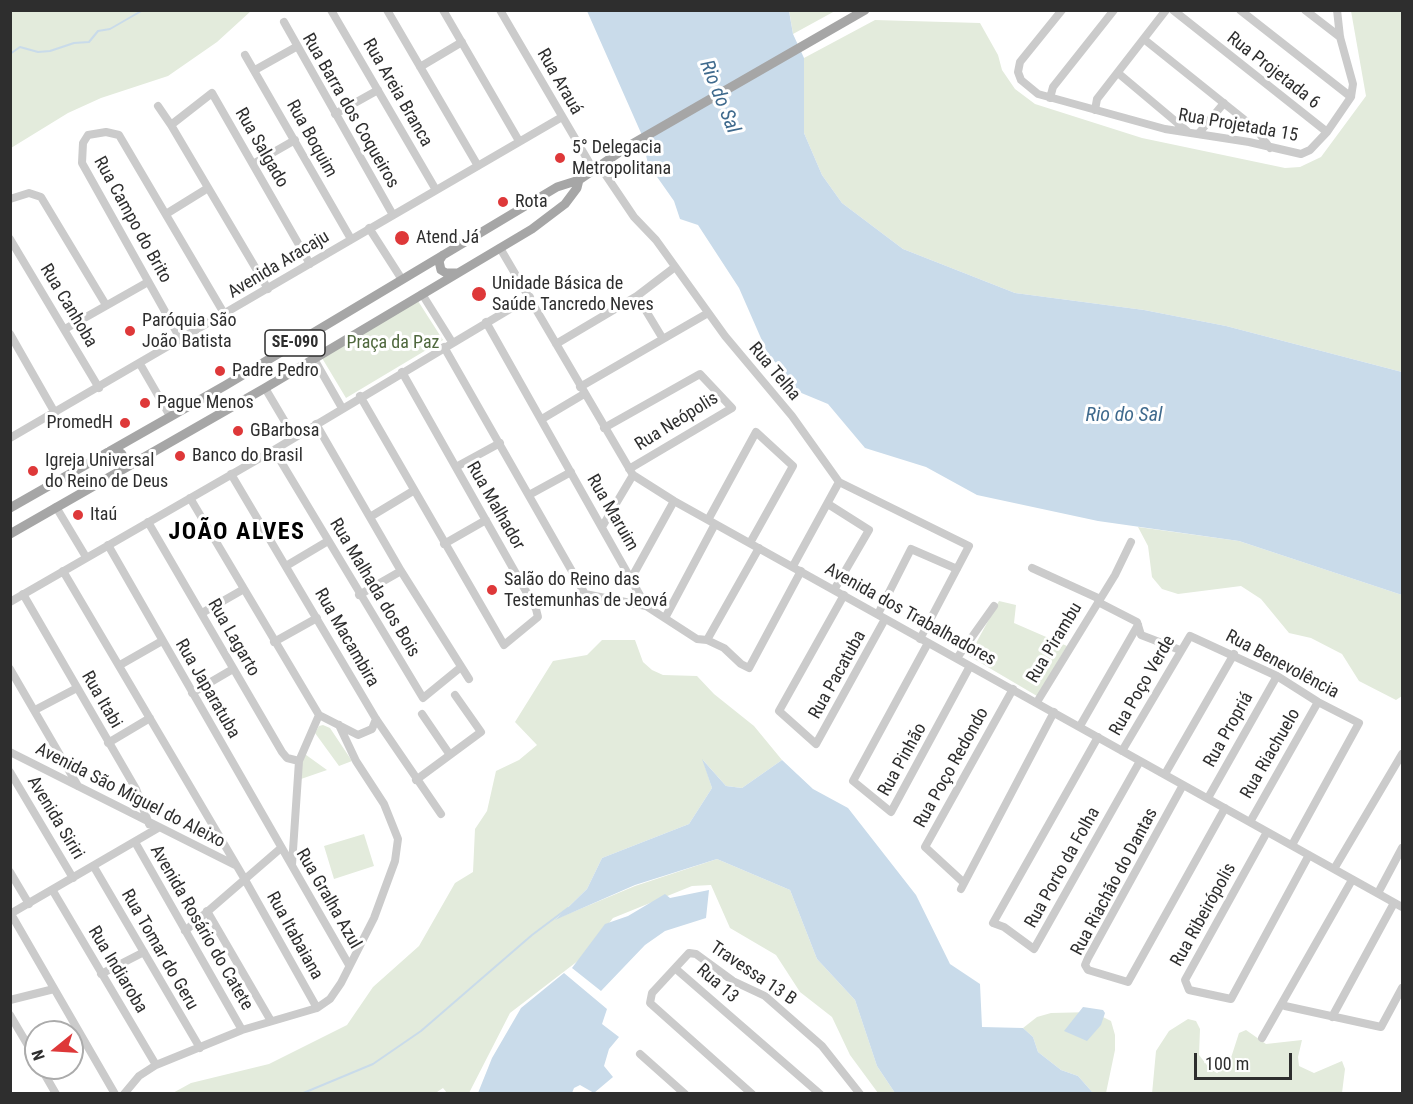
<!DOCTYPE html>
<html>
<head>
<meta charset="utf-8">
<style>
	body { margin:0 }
	#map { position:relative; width:1413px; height:1104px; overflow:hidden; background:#fff; font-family:"Roboto Condensed",sans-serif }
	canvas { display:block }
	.frame { position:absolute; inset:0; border:12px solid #2e2e2e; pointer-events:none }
	.north { position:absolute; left:24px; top:1020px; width:60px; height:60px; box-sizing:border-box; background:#fff; border:2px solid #ababab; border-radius:50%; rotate:252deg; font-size:16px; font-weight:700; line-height:24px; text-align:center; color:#2e2e2e }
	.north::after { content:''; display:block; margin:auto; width:21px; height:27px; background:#de3839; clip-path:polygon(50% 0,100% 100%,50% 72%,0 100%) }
	.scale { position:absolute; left:1194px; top:1053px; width:98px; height:27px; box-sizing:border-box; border:3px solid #2e2e2e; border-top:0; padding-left:8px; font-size:18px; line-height:21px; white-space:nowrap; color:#2e2e2e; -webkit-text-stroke:4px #fff; paint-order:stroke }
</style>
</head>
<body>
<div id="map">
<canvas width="1413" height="1104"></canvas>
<div class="frame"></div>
<div class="north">N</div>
<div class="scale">100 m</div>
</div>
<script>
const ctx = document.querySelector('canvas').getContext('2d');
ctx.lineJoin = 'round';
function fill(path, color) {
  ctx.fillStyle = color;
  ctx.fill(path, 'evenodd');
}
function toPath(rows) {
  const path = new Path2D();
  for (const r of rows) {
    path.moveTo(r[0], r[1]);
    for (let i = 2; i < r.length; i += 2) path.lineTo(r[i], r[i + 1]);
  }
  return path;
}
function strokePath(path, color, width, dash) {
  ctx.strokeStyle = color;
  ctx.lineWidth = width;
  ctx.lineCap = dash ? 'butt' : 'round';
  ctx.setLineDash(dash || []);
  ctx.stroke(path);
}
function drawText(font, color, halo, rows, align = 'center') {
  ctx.font = font + ' "Roboto Condensed",sans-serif';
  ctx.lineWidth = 6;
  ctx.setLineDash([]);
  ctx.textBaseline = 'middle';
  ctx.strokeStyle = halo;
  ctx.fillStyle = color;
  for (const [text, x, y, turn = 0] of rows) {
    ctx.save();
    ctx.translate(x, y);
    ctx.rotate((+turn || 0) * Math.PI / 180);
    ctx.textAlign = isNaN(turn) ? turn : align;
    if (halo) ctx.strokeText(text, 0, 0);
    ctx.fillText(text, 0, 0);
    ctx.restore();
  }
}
const green = toPath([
	[11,10,251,10,251,11,217,42,168,76,101,98,68,113,11,148],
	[789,10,835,11,793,34],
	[1351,11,1402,11,1402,372,1226,326,1144,310,1015,293,903,249,842,203,822,175,804,133,804,58,875,20,980,23,998,55,1002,70,1015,89,1035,104,1142,138,1285,168,1300,167,1321,157,1366,96],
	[418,301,443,340,346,398,322,358],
	[1138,527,1239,541,1402,595,1402,696,1396,700,1359,681,1342,654,1311,638,1289,633,1261,599,1241,586,1178,594,1162,589,1152,577,1148,546],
	[999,601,1016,605,1014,623,1067,646,1037,696,969,656],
	[602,640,635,640,643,662,652,670,663,675,697,676,714,694,754,726,782,760,742,788,726,786,703,760,712,788,689,824,602,858,587,889,556,919,635,886,717,859,790,890,817,959,855,1000,877,1066,895,1093,878,1093,850,1055,832,1017,800,992,776,955,730,928,711,885,692,886,613,918,583,957,510,1013,469,1093,447,1093,443,1088,434,1094,171,1094,191,1083,269,1064,347,1025,373,987,419,946,455,883,473,872,475,829,487,811,496,771,519,760,537,745,515,722,553,661,587,655],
	[323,725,330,728,352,761,339,766,315,733,319,726],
	[302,752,327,770,301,779],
	[364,834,374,866,334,879,324,846],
	[1093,1012,1111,1021,1115,1035,1115,1050,1106,1093,1093,1093,1078,1076,1061,1070,1038,1052,1033,1037,1023,1028,1037,1017,1051,1013],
	[1188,1019,1196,1021,1200,1029,1199,1055,1210,1069,1217,1073,1229,1064,1239,1033,1246,1030,1266,1044,1302,1040,1298,1057,1299,1066,1314,1073,1342,1061,1345,1069,1342,1093,1152,1094,1156,1051,1169,1031]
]);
const water = toPath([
	[587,11,789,11,793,34,804,58,804,133,822,175,842,203,903,249,1015,293,1144,310,1226,326,1402,372,1402,595,1239,541,1098,521,977,495,926,467,865,448,828,404,799,392,767,352,739,288,698,225,680,219,674,201,648,164,641,133],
	[702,759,726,786,742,788,782,760,813,789,848,808,916,895,950,964,980,984,982,1027,1023,1028,1033,1037,1038,1052,1061,1070,1078,1076,1093,1093,895,1093,877,1066,855,1000,817,959,790,890,717,859,635,885,555,920,587,889,602,858,689,824,712,788],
	[709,890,706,918,665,931,645,945,601,991,572,968,605,924,628,916,665,894,670,898],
	[564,973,607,1009,602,1024,619,1037,609,1049,604,1066,613,1077,594,1093,580,1085,574,1088,572,1093,478,1093,492,1058,521,1008],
	[1083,1007,1103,1010,1105,1013,1101,1025,1087,1041,1064,1031]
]);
const stream = toPath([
	[10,54,20,47,38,52,50,51,74,43,89,42,98,31,110,29,143,10],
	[301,1094,373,1064,421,1031,532,935,568,908]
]);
const minor = toPath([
	[331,10,436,190],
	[387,10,478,166],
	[443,10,519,141],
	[500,10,593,169],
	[1062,10,1020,62,1018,72,1021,80,1038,94,1165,129,1249,142,1301,154,1310,150,1327,132,1351,97,1353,84,1340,37,1337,10],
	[1173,10,1327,132],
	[1240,10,1351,97],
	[1305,10,1340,37],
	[284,22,393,215],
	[1145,40,1256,129,1270,148],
	[245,55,351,239],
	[420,67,462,42],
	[255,70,296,47],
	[1118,73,1187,131],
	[1050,98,1053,87,1114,10],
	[158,106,171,125],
	[1095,110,1097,99,1166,10],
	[335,114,378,90],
	[1199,133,1224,103],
	[253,164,295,140],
	[599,165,634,217,656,240,725,336,792,416,839,482,969,546,920,639],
	[10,199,29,193,41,197,106,305],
	[166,214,208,188],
	[369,228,401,278],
	[10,239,99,388],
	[500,248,633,475,674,501,1402,907],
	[268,289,171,125,212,93,310,264],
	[422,294,452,342],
	[637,296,675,267],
	[486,322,646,606],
	[65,329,148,282],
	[10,334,55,413],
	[663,339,708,313],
	[181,340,82,163,83,143,88,135,106,132,119,135,225,315],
	[556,344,637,296,663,339,580,387],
	[444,347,585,594,646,606,697,639,707,640],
	[314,359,342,408],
	[140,364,170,416],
	[265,388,294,437],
	[360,396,504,645,538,617,536,609,402,372],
	[542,419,584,394],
	[316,424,401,571,469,679],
	[604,428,700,374,732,408,629,469],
	[10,438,562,117],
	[274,450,423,698,461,667],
	[456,467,500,443],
	[231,474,376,719,441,814],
	[529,495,571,472],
	[190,498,319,715,358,735,372,729,376,719],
	[828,504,869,530,834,590],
	[56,507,86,557],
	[370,517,413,491],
	[708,520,756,432,793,466,750,543],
	[148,522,282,752,287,758,299,761],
	[602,527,633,475],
	[444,544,486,520],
	[108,545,349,965],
	[759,548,707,640,724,648,741,664,749,668,801,571],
	[286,566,328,541],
	[793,566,839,482],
	[1032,568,1100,599],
	[63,571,244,878,317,1008],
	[632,577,674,501],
	[23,594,136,789,149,824],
	[359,595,401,571],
	[844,595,779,711,816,744,885,619],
	[10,602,274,450,530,297],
	[1098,602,1137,622,1141,635,1180,650],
	[202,613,244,589],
	[878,614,911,549,957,569],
	[665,618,715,524],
	[274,642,317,618],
	[928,643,853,781,891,812,970,666],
	[957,658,994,606],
	[120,665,162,641],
	[10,669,78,786],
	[192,693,233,669],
	[1037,702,1115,575,1131,542],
	[35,710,77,688],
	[422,714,450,755],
	[1080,726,1138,625],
	[1098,737,993,923,1004,927,1034,949,1140,761],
	[108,743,150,718],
	[1122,751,1190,636,1277,676,1318,702,1359,723,1292,845],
	[10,752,235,865],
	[10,772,73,878],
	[1165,774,1234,654],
	[416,780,481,732,455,695],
	[1183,785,1088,958,1085,965,1088,970,1128,982,1225,808],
	[1208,798,1277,676],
	[1250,822,1318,702],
	[1267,832,1185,980,1189,990,1231,999,1309,855],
	[135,842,242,1030],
	[292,865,299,761,319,715],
	[94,867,200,1048],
	[1334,869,1402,754],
	[10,872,29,904],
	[963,882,925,847,1013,689],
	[961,889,1054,712],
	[53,891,156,1065],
	[1378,893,1402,848],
	[207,911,271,1021],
	[10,914,158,828],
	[11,914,115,1094],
	[185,931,281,848],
	[676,969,820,1094],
	[101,974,144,952],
	[10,1000,54,989],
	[1282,1003,1285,1006,1381,1027,1402,988],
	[10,1015,36,1059],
	[1332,1017,1394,903],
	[1262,1038,1352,880],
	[640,1054,685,1094],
	[41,1068,56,1094],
	[124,1094,139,1076,156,1065,242,1030,317,1008,330,999,341,983,374,918,395,861,398,839,384,804,356,761,339,725],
	[752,1094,650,1003,652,993,689,953,696,954,733,981,765,996,822,1046,860,1094]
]);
const major = toPath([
	[443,255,439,261,441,270,446,273,456,273],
	[110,451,117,450,122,454,119,470],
	[10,508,226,385,557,187,579,180,627,147,865,10],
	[10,534,265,388,532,229,565,204,577,188,579,180]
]);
const markers = [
	[560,158,6,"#de3839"],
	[503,202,6,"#de3839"],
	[402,238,8,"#de3839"],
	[479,294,8,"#de3839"],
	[130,331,6,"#de3839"],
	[220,371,6,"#de3839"],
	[145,403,6,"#de3839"],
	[125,423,6,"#de3839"],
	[238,431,6,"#de3839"],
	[180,456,6,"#de3839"],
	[33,471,6,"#de3839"],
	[78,515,6,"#de3839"],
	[492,590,6,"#de3839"]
];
const shields = [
	[295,343,60]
];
const shieldNames = [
	["SE-090",295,343]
];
const streetNames = [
	["Rua Projetada 6",1273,71,38],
	["Rua Arauá",559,82,60],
	["Rua Areia Branca",397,93,60],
	["Rua Barra dos Coqueiros",350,111,60],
	["Rua Projetada 15",1238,126,10],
	["Rua Boquim",311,139,61],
	["Rua Salgado",261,148,60],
	["Rua Campo do Brito",132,220,61],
	["Avenida Aracaju",279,265,-31],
	["Rua Canhoba",68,306,59],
	["Rua Telha",774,372,50],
	["Rua Neópolis",677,422,-32],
	["Rua Malhador",495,506,60],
	["Rua Maruim",612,513,60],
	["Rua Malhada dos Bois",374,588,59],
	["Avenida dos Trabalhadores",910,615,29],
	["Rua Lagarto",233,638,60],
	["Rua Macambira",346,638,60],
	["Rua Pirambu",1055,643,-59],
	["Rua Benevolência",1282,665,28],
	["Rua Pacatuba",838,675,-61],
	["Rua Poço Verde",1143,686,-60],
	["Rua Japaratuba",207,689,60],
	["Rua Itabi",101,700,60],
	["Rua Propriá",1229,730,-61],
	["Rua Riachuelo",1271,754,-60],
	["Rua Pinhão",903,760,-61],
	["Rua Poço Redondo",952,768,-61],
	["Avenida São Miguel do Aleixo",130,796,27],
	["Avenida Siriri",55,818,59],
	["Rua Porto da Folha",1063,868,-61],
	["Rua Riachão do Dantas",1115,882,-62],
	["Rua Gralha Azul",328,899,60],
	["Rua Ribeirópolis",1204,915,-61],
	["Avenida Rosário do Catete",201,928,60],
	["Rua Itabaiana",294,936,61],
	["Rua Tomar do Geru",159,950,60],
	["Rua Indiaroba",117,970,59],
	["Travessa 13 B",753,974,34],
	["Rua 13",717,984,41]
];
const poiNames = [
	["5° Delegacia",572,148],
	["Metropolitana",572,169],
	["Rota",515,202],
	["Atend Já",416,238],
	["Unidade Básica de",492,284],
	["Saúde Tancredo Neves",492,305],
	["Paróquia São",142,321],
	["João Batista",142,342],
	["Padre Pedro",232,371],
	["Pague Menos",157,403],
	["PromedH",113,423,"right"],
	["GBarbosa",250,431],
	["Banco do Brasil",192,456],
	["Igreja Universal",45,461],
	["do Reino de Deus",45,482],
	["Itaú",90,515],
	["Salão do Reino das",504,580],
	["Testemunhas de Jeová",504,601]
];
const parkNames = [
	["Praça da Paz",393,343]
];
const waterNames = [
	["Rio do Sal",719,97,68],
	["Rio do Sal",1124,416]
];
const districtNames = [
	["JOÃO ALVES",237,533]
];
fill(green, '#e3ebdc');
fill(water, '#c9dbea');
strokePath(stream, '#c9dbea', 2);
strokePath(minor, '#cbcbcb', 8);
strokePath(major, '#a6a6a6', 9);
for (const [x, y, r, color] of markers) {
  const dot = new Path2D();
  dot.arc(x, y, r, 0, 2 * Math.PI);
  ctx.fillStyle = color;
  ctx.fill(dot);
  strokePath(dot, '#fff', 2);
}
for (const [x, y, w] of shields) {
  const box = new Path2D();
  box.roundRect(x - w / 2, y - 13, w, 26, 4.5);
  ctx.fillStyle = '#fff';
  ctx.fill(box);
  strokePath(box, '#2e2e2e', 1.5);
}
drawText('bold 16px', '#2e2e2e', null, shieldNames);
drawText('18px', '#2e2e2e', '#fff', streetNames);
drawText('18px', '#2e2e2e', '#fff', poiNames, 'left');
drawText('18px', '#4f683d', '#fff', parkNames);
drawText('italic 20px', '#3f6a8d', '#fff', waterNames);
ctx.letterSpacing = '1.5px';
drawText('bold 24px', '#000', '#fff', districtNames);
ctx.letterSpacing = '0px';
</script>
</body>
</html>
